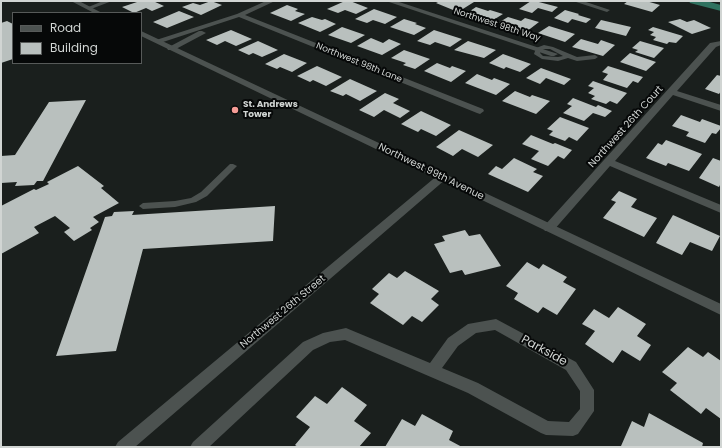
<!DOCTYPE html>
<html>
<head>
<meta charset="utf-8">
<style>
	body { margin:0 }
	#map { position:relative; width:722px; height:448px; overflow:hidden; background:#1a1f1d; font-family:Poppins,sans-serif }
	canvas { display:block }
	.frame { position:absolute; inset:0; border:2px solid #d1d5d3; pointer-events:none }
	.legend { position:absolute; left:12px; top:12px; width:130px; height:52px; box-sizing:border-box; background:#060808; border:1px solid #575a59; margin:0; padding:5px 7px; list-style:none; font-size:12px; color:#d1d5d3 }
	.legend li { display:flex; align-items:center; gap:8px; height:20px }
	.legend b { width:20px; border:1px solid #575a59 }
</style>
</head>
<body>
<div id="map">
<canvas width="722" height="448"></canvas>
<div class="frame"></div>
<ul class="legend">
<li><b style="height:5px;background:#4c5250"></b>Road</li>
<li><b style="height:11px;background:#b9c0be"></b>Building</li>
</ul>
</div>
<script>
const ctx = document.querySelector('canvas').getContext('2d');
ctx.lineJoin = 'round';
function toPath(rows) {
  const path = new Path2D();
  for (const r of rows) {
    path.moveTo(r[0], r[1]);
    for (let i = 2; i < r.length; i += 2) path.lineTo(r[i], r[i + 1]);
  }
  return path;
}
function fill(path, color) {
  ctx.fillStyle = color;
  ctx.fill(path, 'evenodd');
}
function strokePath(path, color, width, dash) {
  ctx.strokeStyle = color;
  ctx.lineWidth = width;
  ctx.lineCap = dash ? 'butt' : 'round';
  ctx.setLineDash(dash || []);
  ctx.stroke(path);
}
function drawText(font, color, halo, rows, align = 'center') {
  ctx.font = font + ' Poppins,sans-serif';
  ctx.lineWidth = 4;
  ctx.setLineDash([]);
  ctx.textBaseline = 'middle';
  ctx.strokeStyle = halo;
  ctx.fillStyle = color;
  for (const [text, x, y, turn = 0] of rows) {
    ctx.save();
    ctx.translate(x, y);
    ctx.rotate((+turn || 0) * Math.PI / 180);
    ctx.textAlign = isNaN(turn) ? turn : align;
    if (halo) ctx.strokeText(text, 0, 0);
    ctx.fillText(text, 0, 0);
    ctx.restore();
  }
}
const canal = toPath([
	[689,1,706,1,721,5,721,11,690,3,689,1]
]);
const building = toPath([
	[140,1,153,1,164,6,152,11,146,8,134,13,122,7],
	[211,1,222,5,201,15,182,7,193,3,200,5],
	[345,1,350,1,368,8,356,14,345,10,338,13,327,9],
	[440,1,470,1,474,2,458,12,436,3],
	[531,1,535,1,558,7,552,12,538,8,532,13,519,9],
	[628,1,646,1,660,5,652,12,624,4],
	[287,5,298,9,295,11,305,14,291,21,270,13],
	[476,7,488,11,490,10,503,14,490,22,467,13],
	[374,9,397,17,385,24,373,20,367,23,355,19],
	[565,10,579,14,578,15,591,19,586,23,572,19,568,23,554,18],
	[179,11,194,17,167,28,153,22],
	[312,17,322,20,325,19,336,24,320,32,298,23],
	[508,17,521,21,525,18,539,22,526,32,498,23],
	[404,19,417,23,415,24,426,28,414,35,390,27],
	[680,19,687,22,694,20,711,28,692,34,668,22],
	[601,20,631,27,626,36,595,28],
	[7,21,13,24,13,59,1,63,1,23],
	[549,26,575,34,565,42,538,33],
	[342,27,365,35,351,43,328,35],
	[653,27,683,36,676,43,669,42,667,44,653,40,656,37,650,35,654,32,648,30],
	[231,30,252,39,236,46,225,41,217,45,206,40],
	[434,30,462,39,450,47,435,42,430,45,417,41],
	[371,38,383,43,389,39,401,44,382,55,357,46],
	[581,39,598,44,601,40,615,45,603,56,572,47],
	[258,41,278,50,262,57,253,53,249,55,238,50],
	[468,41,496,50,484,58,454,50],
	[640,41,664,48,654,58,635,52,638,50,632,48],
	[404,50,430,59,415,69,403,65,406,63,391,58],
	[630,53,656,62,646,71,620,62],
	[284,54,307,63,292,72,280,67,277,69,265,64],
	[503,54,531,64,520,72,506,67,504,69,489,63],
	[437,63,450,68,452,66,466,71,451,82,424,71],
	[317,66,342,77,326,86,313,80,310,82,297,76],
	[608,66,643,77,638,83,633,81,627,88,603,80,608,74,602,72],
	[541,68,571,79,564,85,546,78,540,84,526,78],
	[477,74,492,80,494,78,510,84,496,95,465,83],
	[717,75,721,76,721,91,719,94,705,89],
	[350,79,377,91,360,101,346,94,343,96,330,91],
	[593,81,627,93,617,104,610,101,606,104,591,99,595,96,588,93,594,88,588,86],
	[515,91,530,97,532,95,550,101,536,114,502,101],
	[385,93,399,99,393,103,410,111,400,118,384,110,374,117,359,110],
	[573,98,596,107,598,105,612,111,605,117,593,113,584,121,563,113,572,106,567,104],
	[86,100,43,181,37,181,34,185,15,186,17,182,1,183,1,156,15,155,49,102],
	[421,111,451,125,436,136,421,129,418,132,401,124],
	[681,115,700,122,702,119,721,126,721,128,716,134,712,133,705,143,686,136,689,132,672,126],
	[560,117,589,128,577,141,569,137,565,141,549,135,553,131,547,129],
	[459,130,493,145,478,157,462,149,453,156,436,147],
	[531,135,553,144,555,143,572,150,564,159,558,156,548,166,531,159,539,151,522,144],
	[666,140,702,154,689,171,668,163,666,166,646,158,658,143,662,145],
	[514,158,537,169,533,172,543,176,528,192,488,174,496,166,502,169],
	[713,158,721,161,721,183,719,187,699,178],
	[78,166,104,186,101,188,119,203,93,217,99,222,90,228,92,230,74,241,64,232,70,228,55,216,34,227,39,233,1,254,1,206,34,189,36,190,49,184,47,182],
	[619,191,637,199,631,207,657,218,644,237,603,218,616,202,611,200],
	[275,206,273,241,143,249,116,351,56,356,105,217,112,216,114,212,134,211,132,215],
	[673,215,720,236,712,251,690,242,682,255,656,243],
	[465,230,469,236,480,234,501,266,465,275,462,270,450,273,434,244,445,241,442,236],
	[527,262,539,269,543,264,567,277,563,282,576,289,557,315,543,307,538,313,514,299,518,293,506,286],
	[405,271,439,291,431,299,439,305,422,322,412,316,403,325,370,303,379,294,372,289,389,273,397,278],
	[618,307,646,324,637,336,651,345,640,361,622,350,613,363,585,344,595,331,582,324,594,309,609,318],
	[688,347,703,357,708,352,721,361,721,419,706,408,701,414,670,390,677,383,662,372],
	[342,387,367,405,354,421,371,433,359,447,341,447,339,446,337,447,298,447,295,445,310,427,296,417,315,396,327,404],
	[649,413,703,443,702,447,621,446,632,421,644,427],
	[422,414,453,431,449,440,462,447,385,447,402,419,415,426]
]);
const service = toPath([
	[544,45,553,47,577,57,595,55,598,57,595,59,577,61,568,58,558,61,542,59,534,54,536,48,544,45],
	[544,49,550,49,563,56,558,57,543,56,540,53,541,50,544,49],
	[230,164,233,164,237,166,207,196,196,202,175,207,143,209,139,206,143,203,175,201,191,198,201,192,230,164]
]);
const minor = toPath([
	[103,1,112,1,91,9,86,8,103,1],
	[266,1,275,1,245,15,483,109,484,111,480,114,477,113,239,17,160,43,157,43,153,41,237,14,266,1],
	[386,1,396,1,558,54,554,56,551,56,386,1],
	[573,1,583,1,610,10,607,12,573,1],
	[199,31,202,31,206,33,174,50,168,50,167,48,199,31],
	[721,41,721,45,716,47,677,91,721,105,721,111,673,95,615,161,721,205,721,213,610,166,553,231,545,231,543,228,545,225,710,43,721,41],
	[442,174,447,177,446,179,135,447,115,447,118,442,438,175,442,174],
	[496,319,576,362,594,390,594,411,578,434,573,436,546,435,541,433,468,393,345,340,330,342,313,350,209,447,190,447,193,442,303,342,323,333,346,328,430,363,448,338,468,324,496,319],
	[495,330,566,370,580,391,580,409,569,422,548,421,478,383,442,368,458,346,476,333,495,330]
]);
const tertiary = toPath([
	[71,1,79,1,102,13,94,13,71,1],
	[141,31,721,304,721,315,141,36,141,31]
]);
const markers = [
	[235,110,4,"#f59c96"]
];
const farStreetnames = [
	["Northwest 98th Way",497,25,18],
	["Northwest 98th Lane",359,63,22]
];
const farPoinames = [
	["St. Andrews",243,105],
	["Tower",243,115]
];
const streetNames = [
	["Northwest 26th Court",626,127,-48],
	["Northwest 99th Avenue",431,172,26],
	["Northwest 26th Street",283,312,-40]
];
const nearStreetnames = [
	["Parkside",544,351,29]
];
fill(canal, '#307260');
fill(building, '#b9c0be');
fill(service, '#4c5250');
fill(minor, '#4c5250');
fill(tertiary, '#4c5250');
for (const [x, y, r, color] of markers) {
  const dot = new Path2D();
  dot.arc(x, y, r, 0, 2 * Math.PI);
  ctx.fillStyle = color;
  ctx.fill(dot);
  strokePath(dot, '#060808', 1.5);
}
drawText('9px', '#d1d5d3', '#060808', farStreetnames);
drawText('bold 9px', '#d1d5d3', '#060808', farPoinames, 'left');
drawText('10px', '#d1d5d3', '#060808', streetNames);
drawText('12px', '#d1d5d3', '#060808', nearStreetnames);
</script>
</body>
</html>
